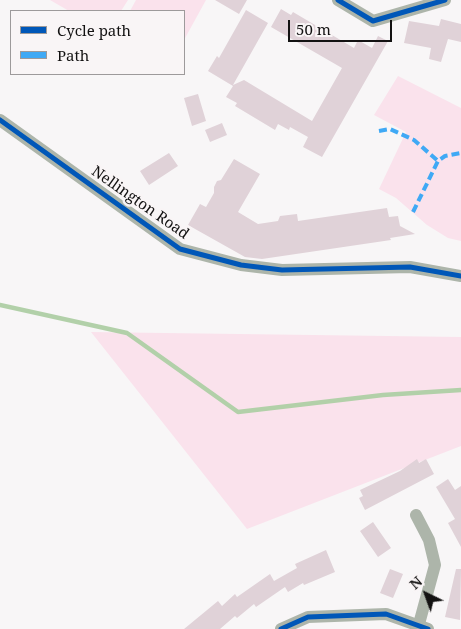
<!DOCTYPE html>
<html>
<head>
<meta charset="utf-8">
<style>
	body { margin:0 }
	#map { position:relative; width:461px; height:629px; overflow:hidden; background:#f8f6f7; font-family:"Noto Serif",serif }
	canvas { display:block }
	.legend { position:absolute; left:10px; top:10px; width:175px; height:65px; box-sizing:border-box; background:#f9f5f6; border:1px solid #9d9a9b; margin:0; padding:6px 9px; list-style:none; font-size:15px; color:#131212 }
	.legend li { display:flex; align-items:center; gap:10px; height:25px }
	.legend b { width:25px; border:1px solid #9d9a9b }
	.north { position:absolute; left:401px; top:569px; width:50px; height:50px; -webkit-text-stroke:4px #f9f5f6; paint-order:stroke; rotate:318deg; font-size:14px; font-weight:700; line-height:20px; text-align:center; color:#131212 }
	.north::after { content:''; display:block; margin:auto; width:18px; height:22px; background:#131212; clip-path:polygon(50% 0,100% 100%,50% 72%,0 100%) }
	.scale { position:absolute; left:288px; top:20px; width:104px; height:22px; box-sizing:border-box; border:2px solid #131212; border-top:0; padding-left:6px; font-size:15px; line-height:18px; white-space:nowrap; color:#131212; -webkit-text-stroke:4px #f9f5f6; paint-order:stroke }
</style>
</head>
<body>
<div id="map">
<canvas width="461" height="629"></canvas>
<ul class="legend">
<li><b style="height:6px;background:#0057b8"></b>Cycle path</li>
<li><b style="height:6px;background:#3fa9f5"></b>Path</li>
</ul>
<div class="north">N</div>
<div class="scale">50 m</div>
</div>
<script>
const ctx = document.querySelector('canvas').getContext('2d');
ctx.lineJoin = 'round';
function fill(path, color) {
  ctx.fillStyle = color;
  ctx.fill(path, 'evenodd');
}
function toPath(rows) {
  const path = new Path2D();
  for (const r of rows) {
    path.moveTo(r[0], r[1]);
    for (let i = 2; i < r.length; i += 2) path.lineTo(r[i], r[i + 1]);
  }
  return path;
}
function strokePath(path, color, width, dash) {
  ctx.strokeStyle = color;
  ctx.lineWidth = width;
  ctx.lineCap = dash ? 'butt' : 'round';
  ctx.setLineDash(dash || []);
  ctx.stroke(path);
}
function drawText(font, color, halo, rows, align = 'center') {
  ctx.font = font + ' "Noto Serif",serif';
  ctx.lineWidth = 5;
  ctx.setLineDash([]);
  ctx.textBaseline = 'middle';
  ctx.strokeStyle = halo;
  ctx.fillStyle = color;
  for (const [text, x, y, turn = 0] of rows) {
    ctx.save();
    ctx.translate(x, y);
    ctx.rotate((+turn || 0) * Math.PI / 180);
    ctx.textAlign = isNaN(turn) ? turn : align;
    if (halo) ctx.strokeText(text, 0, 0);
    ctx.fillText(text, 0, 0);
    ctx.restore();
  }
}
const green = toPath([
	[50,0,128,0,121,11,69,11],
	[136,0,206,0,184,40,184,11,130,11],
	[398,76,461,108,461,241,448,238,427,225,396,198,379,189,406,132,374,115],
	[91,332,461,337,461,446,247,529]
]);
const stream = toPath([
	[0,305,127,333,238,412,383,395,461,390]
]);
const building = toPath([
	[215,0,247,0,239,14],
	[281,9,291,15,293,12,354,48,358,40,372,48,378,36,388,41,322,157,303,147,308,137,290,127,289,130,278,124,275,130,235,106,237,103,226,97,233,86,208,71,217,56,219,58,246,10,268,23,233,85,244,80,312,121,342,68,271,27],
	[441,19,461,24,461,42,448,39,441,62,429,59,431,48,404,43,409,21,439,26],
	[198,94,206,121,192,126,184,98],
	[222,123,227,135,210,142,205,130],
	[169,153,178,166,149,185,140,171],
	[234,159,260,174,238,212,258,224,278,221,280,216,297,214,298,221,387,208,389,217,398,216,400,226,415,234,390,238,391,240,262,259,245,257,188,225,200,204,206,207,214,193,214,187,217,181,221,180],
	[417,459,419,463,426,459,434,474,365,510,359,498,363,496,360,490,400,471],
	[448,479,455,490,461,486,461,547,448,523,455,519,436,487],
	[373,522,391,548,378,557,360,531],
	[326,550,335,572,304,585,303,583,288,592,285,587,256,607,254,604,237,618,235,616,220,629,184,629,218,601,222,606,235,594,237,597,270,574,274,581,297,568,295,564],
	[390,569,403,574,393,598,380,593],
	[456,569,461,569,460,620,445,617]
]);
const minor = toPath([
	[338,0,373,21,445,0],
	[0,120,180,249,241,265,282,270,410,267,461,276],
	[416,515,429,540,435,565,419,624],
	[281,629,308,617,386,614,428,629]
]);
const quiet = toPath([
	[379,131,390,129,414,140,438,161],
	[413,212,438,161,445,156,461,153]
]);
const cycleway = toPath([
	[338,0,373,21,445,0],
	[0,120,180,249,241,265,282,270,410,267,461,276],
	[281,629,308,617,386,614,428,629]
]);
const streetNames = [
	["Nellington Road",140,203,35]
];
fill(green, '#fae2ec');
strokePath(stream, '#b2d0a9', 4.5);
fill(building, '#e0d2d8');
strokePath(minor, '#adb5aa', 12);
strokePath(quiet, '#3fa9f5', 4, [8, 4]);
strokePath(cycleway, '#0057b8', 5);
drawText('15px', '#131212', '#f9f5f6', streetNames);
</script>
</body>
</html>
